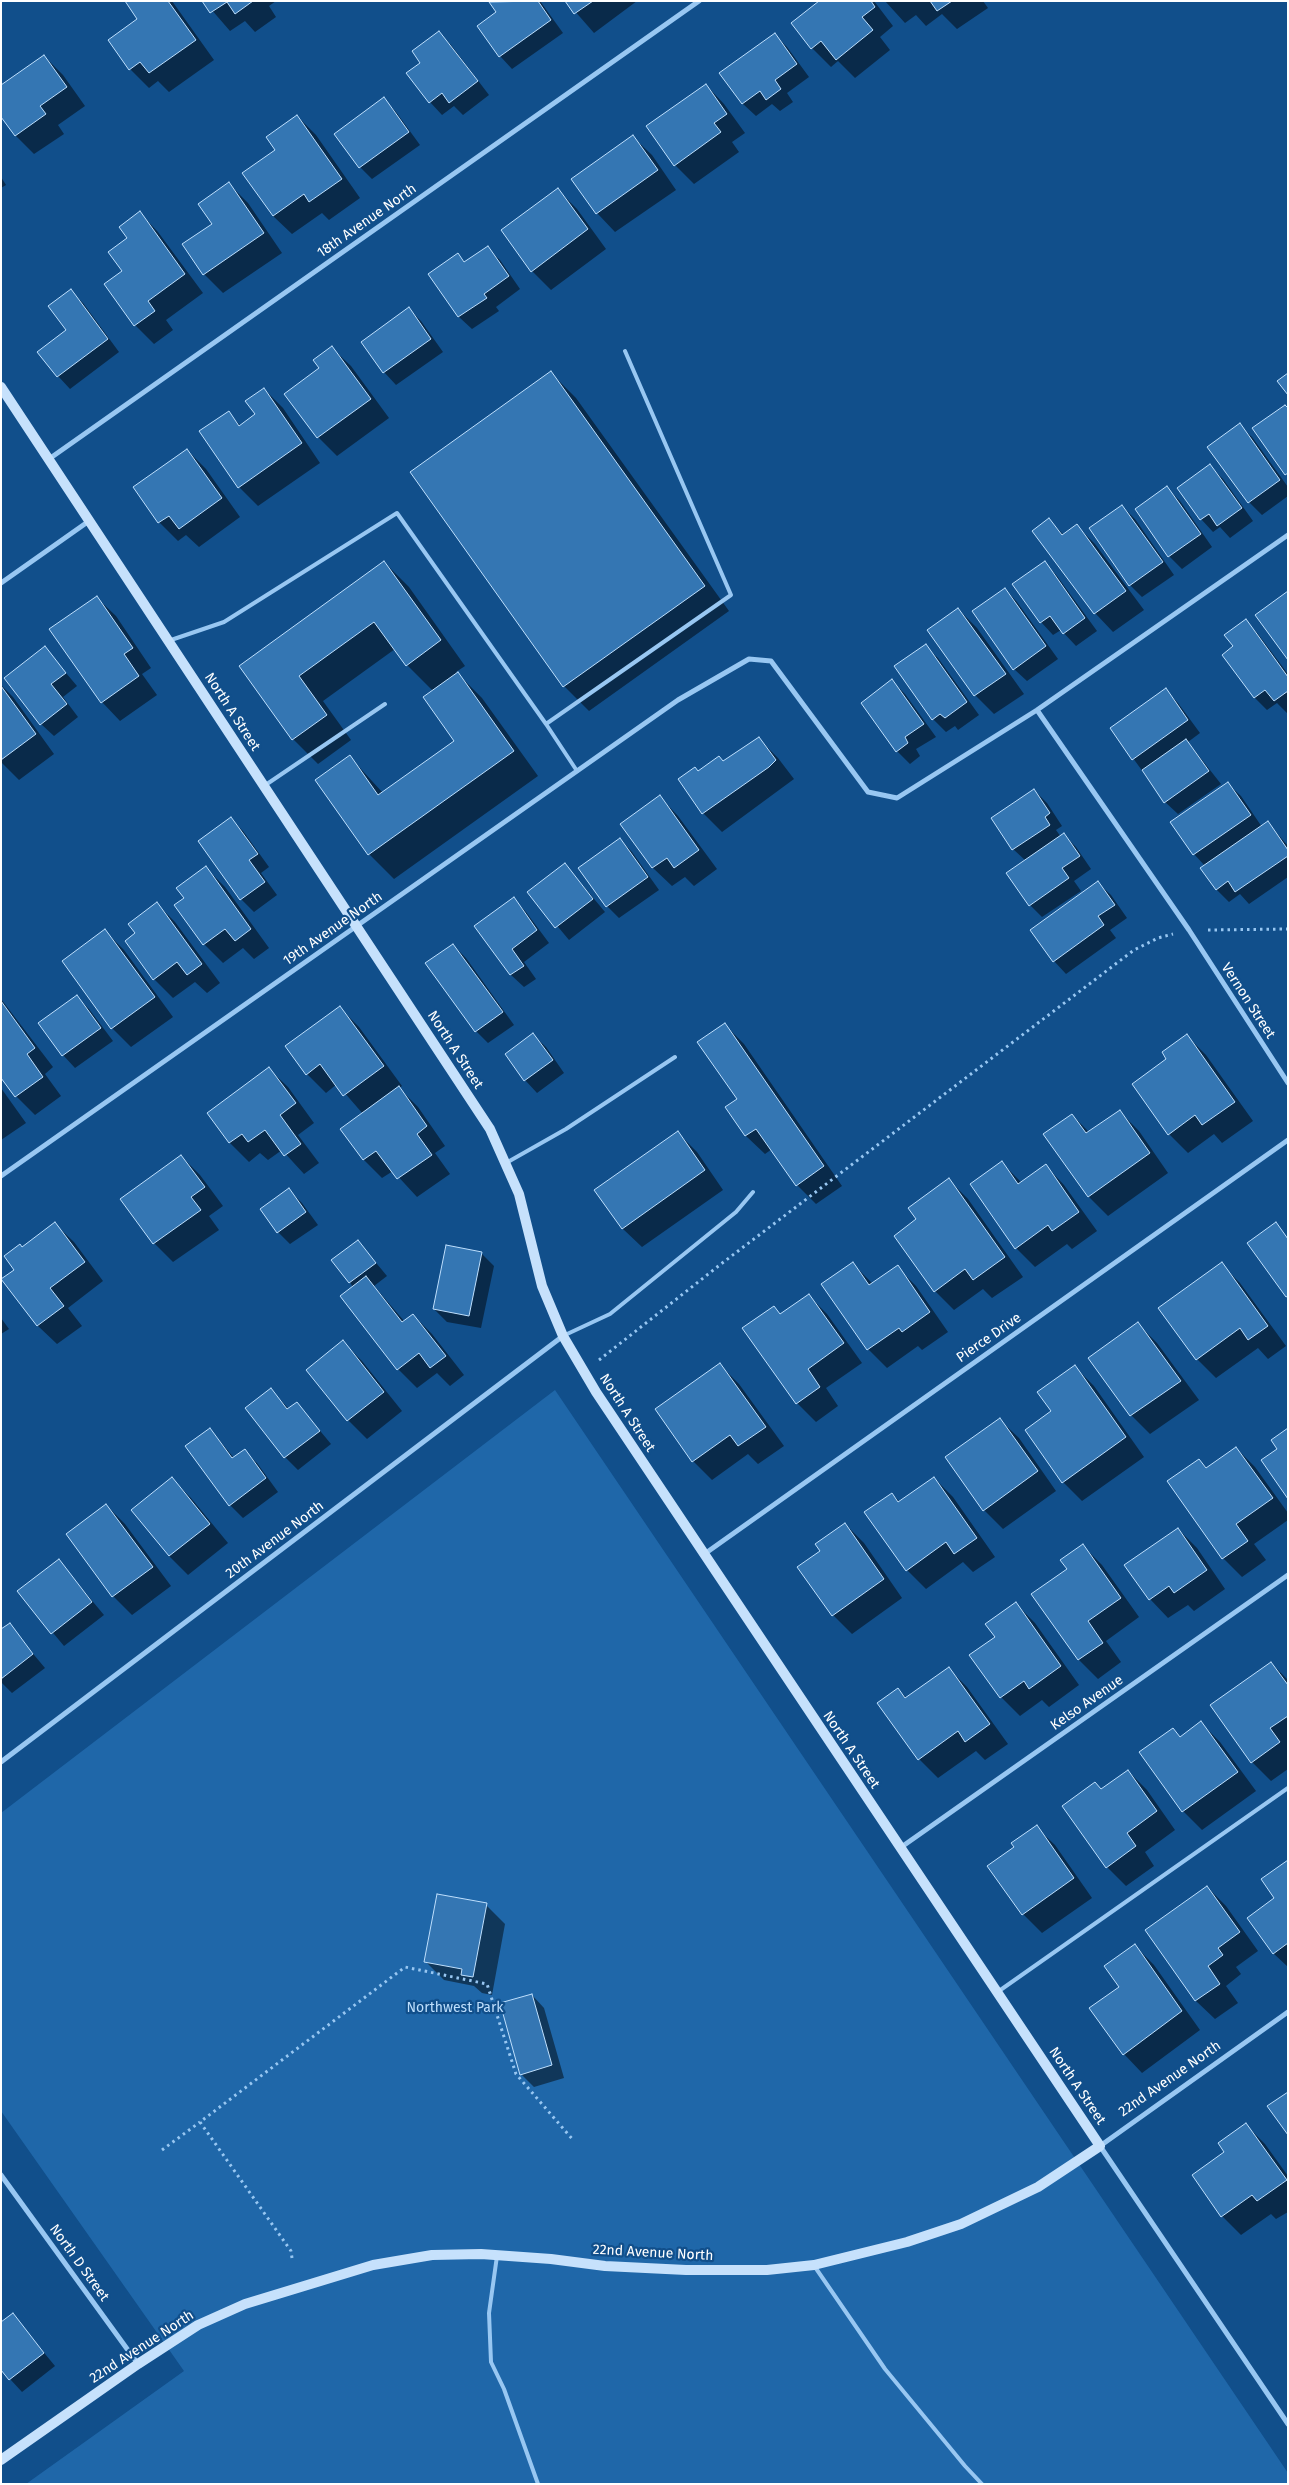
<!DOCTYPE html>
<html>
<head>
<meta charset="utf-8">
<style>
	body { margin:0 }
	#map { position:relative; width:1289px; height:2485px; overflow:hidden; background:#114f8b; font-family:"Fira Sans",sans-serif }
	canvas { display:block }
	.frame { position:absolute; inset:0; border:2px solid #fff; pointer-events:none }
</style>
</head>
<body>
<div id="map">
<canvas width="1289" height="2485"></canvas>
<div class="frame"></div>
</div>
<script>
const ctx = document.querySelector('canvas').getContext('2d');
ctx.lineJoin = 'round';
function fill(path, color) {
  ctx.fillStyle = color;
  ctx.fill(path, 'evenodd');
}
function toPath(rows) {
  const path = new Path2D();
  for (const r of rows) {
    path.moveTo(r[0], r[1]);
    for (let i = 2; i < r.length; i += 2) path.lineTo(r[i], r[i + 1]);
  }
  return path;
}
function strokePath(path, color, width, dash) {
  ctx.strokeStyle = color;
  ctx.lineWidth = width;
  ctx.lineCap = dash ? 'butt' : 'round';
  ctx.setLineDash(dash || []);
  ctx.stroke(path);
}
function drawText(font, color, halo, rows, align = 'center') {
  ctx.font = font + ' "Fira Sans",sans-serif';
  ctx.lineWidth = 4.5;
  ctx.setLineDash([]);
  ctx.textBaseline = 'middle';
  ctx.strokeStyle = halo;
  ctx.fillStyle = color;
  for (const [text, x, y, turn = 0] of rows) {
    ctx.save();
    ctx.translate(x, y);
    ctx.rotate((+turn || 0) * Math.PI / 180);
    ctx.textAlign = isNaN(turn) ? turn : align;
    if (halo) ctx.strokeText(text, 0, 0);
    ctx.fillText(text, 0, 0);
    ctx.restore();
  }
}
const green = toPath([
	[555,1390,1288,2473,1288,2484,26,2484,184,2371,1,2111,1,1813]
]);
const shadow = toPath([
	[126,1,172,1,214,60,169,92,158,81,149,88,130,69,139,20],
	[204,1,276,1,269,6,276,17,255,32,245,21,230,31],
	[540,1,563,33,512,69,500,56,498,12,491,2],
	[566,1,637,1,594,33],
	[821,1,874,1,893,26,880,37,890,50,855,78,838,61,831,67,812,48],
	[885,1,983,1,988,8,957,29,942,14,926,26,916,15,905,23],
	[439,33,451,45,489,95,463,115,454,106,442,115,430,102,422,63],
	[774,34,787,47,809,77,787,93,793,102,780,111,772,104,756,116,743,104,721,74],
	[44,56,63,75,85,106,58,125,64,134,34,154,16,136],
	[706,85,724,104,745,133,732,142,739,152,694,184,675,165],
	[384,99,396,112,420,145,372,179,360,167],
	[297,116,316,135,360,198,329,220,322,213,292,234,273,216,277,150],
	[633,137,652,155,676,190,615,232,597,213],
	[1,177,6,185,1,188],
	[229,184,248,203,282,253,223,293,204,274,183,245,214,224],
	[558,190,577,209,606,249,551,290,532,271],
	[140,213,158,232,203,293,166,320,173,330,154,344,135,325,123,271,129,238],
	[487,248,500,260,520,289,496,307,499,311,472,329,459,317,429,274,458,255,466,263],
	[70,291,83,303,119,352,70,389,58,376,68,330],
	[409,309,421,321,443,352,396,385,384,372],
	[332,348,351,366,389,418,337,456,318,437,321,369],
	[551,373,576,398,729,611,589,711,564,686],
	[264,389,283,408,320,463,258,506,239,487,228,413,241,426,257,415],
	[1239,425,1252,437,1288,487,1288,496,1262,515,1249,502,1209,447],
	[187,450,206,469,240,517,199,547,186,535,178,541,159,522,135,488],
	[1210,466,1223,479,1253,521,1230,538,1220,527,1213,532,1201,519],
	[1167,488,1180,501,1212,547,1182,569,1169,556,1136,510],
	[1122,506,1135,519,1174,575,1142,597,1130,585],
	[1049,520,1064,535,1076,525,1095,544,1144,610,1113,632,1095,613],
	[384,562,409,587,465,666,456,672,482,698,538,776,394,879,369,854,350,757,383,793,456,741,433,691,407,665,395,649,323,701,351,740,318,764,293,739,240,666],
	[1045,563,1057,576,1097,631,1076,646,1061,630,1053,635,1041,622,1014,585],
	[1005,589,1017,602,1058,659,1027,681,1014,669],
	[97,598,116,616,151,668,142,674,157,695,120,721,102,702],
	[958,609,977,628,1024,694,994,714,975,695],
	[1246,621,1258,634,1288,674,1287,713,1277,703,1267,710,1255,698,1224,655,1235,647],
	[925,646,938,658,979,715,958,730,955,726,946,732,933,719,896,667],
	[45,648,77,686,63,697,78,717,54,736,41,724],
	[892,681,905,694,936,737,916,749,920,756,910,764,897,751],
	[1,685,13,697,54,754,19,780,1,762],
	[1166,690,1178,703,1200,733,1188,742,1221,784,1178,814,1165,802,1111,728],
	[759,739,778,758,794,779,722,832,703,813,699,772,723,762],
	[1228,784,1241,796,1262,827,1268,823,1288,846,1288,877,1249,904,1240,894,1229,902,1216,889,1205,866,1194,854],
	[1034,790,1047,803,1062,826,1056,830,1061,837,1064,835,1076,847,1091,869,1074,881,1081,891,1042,917,1030,905,1026,861,1013,849],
	[660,797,678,816,717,869,694,886,685,877,672,886,653,868,621,824],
	[231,819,243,831,269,867,261,873,277,895,254,912,241,899,200,841],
	[620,839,632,852,659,890,619,918,607,906],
	[565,864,605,912,569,940,529,892],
	[206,868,225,887,269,948,254,959,243,948,223,963,204,944],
	[1098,883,1111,895,1127,918,1110,930,1116,938,1066,974,1054,961],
	[514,899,526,912,549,943,524,962,536,979,524,987,511,975,476,926],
	[157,904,175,922,220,983,207,993,195,982,173,998,154,979,137,934],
	[105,931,124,950,173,1017,131,1047,112,1028,64,961],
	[453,945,466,958,514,1025,488,1043,476,1031],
	[77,997,89,1009,113,1041,75,1068,63,1055],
	[1,999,53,1067,45,1074,61,1096,35,1115,16,1096,1,1076],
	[340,1008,359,1027,402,1086,399,1088,418,1107,445,1146,435,1153,450,1174,417,1197,393,1171,382,1178,364,1160,363,1114,337,1084,326,1093,307,1074],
	[725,1025,744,1044,842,1186,816,1204,797,1185,772,1149,765,1154,746,1136,726,1108,738,1099],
	[533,1035,546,1047,564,1073,537,1093,525,1080],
	[1187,1036,1206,1055,1253,1121,1222,1143,1214,1134,1188,1153,1169,1134],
	[269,1069,288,1087,314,1123,298,1135,319,1163,304,1174,282,1150,268,1160,260,1153,249,1162,230,1143,209,1114],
	[1,1088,26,1123,1,1140],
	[1120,1112,1139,1131,1168,1173,1108,1216,1089,1197,1045,1134,1072,1115,1090,1133],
	[678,1133,697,1152,723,1190,642,1247,623,1229,596,1190],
	[181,1156,200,1175,223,1206,209,1216,219,1230,173,1262,154,1243,122,1199],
	[1002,1163,1022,1183,1046,1166,1064,1185,1097,1231,1072,1249,1067,1244,1035,1267,1016,1248],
	[949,1180,968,1199,1023,1277,992,1298,983,1289,954,1310,935,1291,918,1220],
	[289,1190,302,1203,318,1225,290,1244,278,1232],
	[55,1224,74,1242,103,1281,68,1308,82,1326,57,1344,38,1326,3,1279,16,1270,22,1248],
	[358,1241,387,1276,374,1286,405,1322,413,1315,432,1334,464,1375,450,1386,437,1373,417,1388,398,1369,350,1282],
	[447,1247,482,1254,494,1266,481,1328,447,1322,434,1309],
	[853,1264,873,1284,897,1267,916,1286,948,1332,922,1350,918,1346,887,1368,868,1349],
	[1221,1264,1240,1283,1286,1346,1268,1359,1258,1348,1216,1378,1197,1359,1160,1308],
	[809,1296,827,1314,862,1363,826,1388,838,1406,816,1422,797,1403,773,1307,781,1315],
	[1,1318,9,1329,1,1334],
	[1138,1324,1157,1343,1199,1400,1150,1434,1131,1415,1090,1358],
	[343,1342,362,1361,402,1411,367,1439,348,1420],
	[720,1365,739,1384,784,1446,758,1464,748,1454,712,1480,693,1461],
	[1075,1367,1094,1386,1144,1457,1082,1501,1063,1482,1053,1412],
	[271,1390,289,1409,297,1403,331,1444,298,1470,285,1457],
	[1000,1420,1019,1438,1056,1491,1003,1529,984,1510],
	[210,1429,234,1458,244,1451,257,1463,278,1492,243,1518,230,1505],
	[1236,1448,1255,1467,1288,1513,1288,1520,1254,1544,1266,1560,1242,1577,1223,1558,1199,1460,1208,1469],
	[934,1478,953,1497,995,1557,973,1572,963,1562,926,1589,907,1570,892,1494,900,1502],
	[172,1479,191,1498,228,1543,188,1575,169,1556],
	[106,1505,125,1524,171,1586,132,1615,113,1596],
	[845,1524,864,1543,902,1598,852,1634,833,1615,822,1551],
	[1178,1529,1197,1548,1225,1589,1194,1611,1188,1605,1168,1618,1150,1599],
	[1083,1546,1102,1565,1139,1617,1106,1641,1121,1662,1098,1679,1079,1660,1033,1594,1068,1569],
	[59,1561,104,1615,64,1646,19,1592],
	[1016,1604,1035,1623,1079,1685,1049,1707,1042,1700,1020,1716,1001,1697],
	[9,1625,45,1668,12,1693,1,1682,1,1627,3,1630],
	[1271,1663,1288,1680,1288,1769,1271,1781,1252,1762],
	[948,1668,967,1687,1008,1744,985,1760,976,1751,938,1778,919,1759,898,1690,907,1698],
	[1201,1723,1220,1742,1256,1791,1202,1830,1183,1811,1173,1729,1181,1738],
	[1128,1771,1147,1790,1175,1830,1145,1852,1154,1866,1126,1886,1107,1867,1102,1790],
	[1036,1827,1055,1845,1092,1898,1042,1933,1023,1914,989,1866,1015,1847],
	[1288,1862,1288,1967,1273,1953,1276,1898],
	[1207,1887,1226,1906,1258,1951,1236,1967,1241,1974,1226,1986,1238,2003,1215,2019,1196,2001,1147,1930],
	[486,1905,505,1924,492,1995,482,1993,474,1986,444,1980,425,1961],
	[1135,1946,1154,1965,1200,2030,1142,2073,1124,2054,1121,1987],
	[532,1995,544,2008,564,2078,534,2087,521,2074],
	[1246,2125,1265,2144,1288,2176,1288,2212,1276,2219,1271,2214,1241,2235,1222,2216,1193,2175,1226,2152],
	[13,2315,55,2366,22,2392,10,2379]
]);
const building = toPath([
	[125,1,168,1,196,40,149,73,140,62,129,70,108,40,137,19,125,1],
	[202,1,253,1,235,14,227,2,210,13,202,1],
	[538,1,551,20,499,57,477,26,496,12,489,2,538,1],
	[565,1,593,1,574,14,565,1],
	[819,1,871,1,875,7,862,17,873,30,836,60,821,41,811,49,791,23,819,1],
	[930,1,952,1,937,11,930,1],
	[439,31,478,81,449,103,442,93,429,103,406,73,420,63,412,51,439,31],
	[775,33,797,64,775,80,781,89,766,100,760,91,742,104,719,73,775,33],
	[44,55,67,87,40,106,46,114,15,136,1,117,1,85,44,55],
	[706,84,727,114,714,123,721,132,674,166,646,126,706,84],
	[384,97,409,132,359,168,334,134,384,97],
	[297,115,342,179,309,202,304,194,273,216,242,173,275,150,266,137,297,115],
	[633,135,658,170,596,214,571,179,633,135],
	[229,182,264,233,203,275,182,244,212,224,198,204,229,182],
	[558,188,588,229,531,272,501,230,558,188],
	[140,211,185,274,148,301,155,311,134,326,104,284,122,271,108,252,127,238,119,227,140,211],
	[488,246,509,276,484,294,487,298,458,317,428,274,458,253,464,262,488,246],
	[71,289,108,339,57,377,37,352,66,330,48,306,71,289],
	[409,307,431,339,383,373,361,342,409,307],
	[332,346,371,399,317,438,284,394,319,368,313,360,332,346],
	[551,371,705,586,563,687,410,472,551,371],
	[1288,373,1288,395,1277,381,1288,373],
	[264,388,302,443,238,488,199,431,229,411,239,426,255,414,245,401,264,388],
	[1285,405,1288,408,1288,473,1285,475,1252,428,1285,405],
	[1240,423,1280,480,1248,503,1207,447,1240,423],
	[187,449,222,498,179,529,169,516,158,523,133,487,187,449],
	[1210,464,1242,508,1217,526,1209,514,1200,520,1177,488,1210,464],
	[1167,486,1201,534,1168,557,1135,509,1167,486],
	[1122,505,1163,562,1129,586,1089,528,1122,505],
	[1049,518,1062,535,1077,524,1126,591,1094,614,1032,531,1049,518],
	[384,561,441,640,406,666,374,622,299,676,327,715,292,740,239,666,384,561],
	[1045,561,1085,618,1063,634,1050,616,1040,623,1012,584,1045,561],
	[1005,588,1046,646,1013,670,972,611,1005,588],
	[1288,591,1288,660,1255,615,1288,591],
	[97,596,133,648,124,654,139,676,101,703,49,629,97,596],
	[958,608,1006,674,974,696,927,630,958,608],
	[1246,619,1288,677,1288,691,1274,701,1265,690,1254,698,1222,655,1233,646,1224,635,1246,619],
	[926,644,967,702,945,718,940,714,932,720,894,666,926,644],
	[45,646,66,673,51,684,67,704,40,725,4,678,45,646],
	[458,672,514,751,368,855,315,780,350,755,378,795,454,741,423,697,458,672],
	[892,679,924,724,905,737,908,743,896,752,861,703,892,679],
	[1,686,36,734,1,760,1,686],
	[1166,688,1188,720,1132,760,1110,728,1166,688],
	[759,737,776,760,769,767,702,814,678,779,695,767,698,771,719,756,723,761,759,737],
	[1186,739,1209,771,1164,803,1142,770,1186,739],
	[1228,782,1251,815,1193,855,1170,822,1228,782],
	[1034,789,1050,813,1045,817,1050,825,1012,850,991,818,1034,789],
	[660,795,699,850,674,868,667,858,652,868,620,824,660,795],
	[231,817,258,854,249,860,265,882,240,900,198,841,231,817],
	[1268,821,1288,850,1288,856,1235,892,1228,881,1216,890,1200,868,1268,821],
	[1064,833,1080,856,1062,868,1069,878,1029,906,1006,873,1064,833],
	[620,838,648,877,606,907,578,868,620,838],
	[565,863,593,899,555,928,527,892,565,863],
	[206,866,251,929,235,941,225,929,203,945,174,905,184,898,176,888,206,866],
	[1098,881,1115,905,1098,916,1104,925,1053,962,1030,930,1098,881],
	[514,897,537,930,512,949,524,966,510,975,474,926,514,897],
	[157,902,202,964,187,975,177,962,153,980,125,941,135,933,128,924,157,902],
	[105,929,155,997,111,1029,62,961,105,929],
	[453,944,503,1012,475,1032,425,963,453,944],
	[77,995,101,1028,62,1056,38,1023,77,995],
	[1,1001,35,1048,27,1054,43,1077,15,1097,1,1078,1,1001],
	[340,1006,384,1066,343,1096,320,1064,306,1075,285,1046,340,1006],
	[725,1023,824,1166,796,1186,756,1129,745,1136,725,1107,737,1099,697,1042,725,1023],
	[533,1033,553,1060,524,1081,505,1054,533,1033],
	[1187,1034,1235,1102,1202,1125,1195,1115,1168,1135,1132,1084,1166,1059,1162,1052,1187,1034],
	[269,1067,296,1103,280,1115,301,1144,284,1156,265,1130,248,1142,242,1134,229,1143,207,1113,269,1067],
	[399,1086,427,1126,417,1134,432,1155,397,1179,376,1151,363,1160,340,1129,399,1086],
	[1120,1110,1150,1153,1088,1197,1043,1134,1072,1114,1086,1133,1120,1110],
	[678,1131,705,1170,622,1229,594,1190,678,1131],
	[181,1155,205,1187,191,1197,201,1210,153,1244,120,1199,181,1155],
	[1002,1161,1018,1184,1046,1164,1079,1212,1052,1231,1048,1225,1015,1249,970,1184,1002,1161],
	[949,1178,1005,1257,973,1280,965,1269,934,1292,894,1236,916,1219,908,1208,949,1178],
	[289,1188,306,1212,277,1233,260,1209,289,1188],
	[55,1222,85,1262,50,1288,64,1306,37,1326,1,1279,14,1270,4,1256,20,1244,22,1247,55,1222],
	[1276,1222,1288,1239,1288,1296,1286,1297,1247,1243,1276,1222],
	[358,1240,376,1263,349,1283,331,1260,358,1240],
	[446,1245,482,1252,469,1316,433,1309,446,1245],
	[853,1262,869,1285,898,1265,930,1312,902,1332,899,1328,867,1350,821,1284,853,1262],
	[1222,1262,1268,1326,1248,1340,1240,1328,1196,1360,1158,1308,1222,1262],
	[366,1276,402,1322,413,1314,446,1356,430,1368,419,1353,397,1370,340,1296,366,1276],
	[809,1294,844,1343,808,1369,820,1387,796,1404,742,1328,774,1306,780,1314,809,1294],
	[1138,1322,1181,1381,1130,1416,1088,1358,1138,1322],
	[343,1340,384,1392,347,1421,306,1370,343,1340],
	[720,1363,766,1427,738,1446,730,1435,692,1462,655,1409,720,1363],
	[1075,1365,1126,1437,1062,1483,1025,1430,1051,1411,1037,1392,1075,1365],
	[271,1388,287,1409,297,1402,320,1431,284,1458,245,1408,271,1388],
	[1000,1418,1038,1471,983,1511,945,1457,1000,1418],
	[210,1428,232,1458,245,1449,266,1478,229,1506,185,1446,210,1428],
	[1288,1428,1288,1499,1261,1460,1277,1449,1271,1440,1288,1428],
	[1236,1447,1273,1498,1236,1524,1248,1541,1222,1559,1167,1481,1199,1459,1206,1468,1236,1447],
	[172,1477,210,1524,169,1556,131,1510,172,1477],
	[934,1477,977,1538,954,1554,946,1542,906,1571,864,1512,892,1493,898,1502,934,1477],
	[106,1504,153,1567,112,1597,66,1534,106,1504],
	[845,1523,884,1579,832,1616,797,1567,820,1551,815,1544,845,1523],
	[1178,1528,1207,1570,1174,1593,1169,1586,1149,1600,1124,1565,1178,1528],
	[1083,1544,1121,1598,1088,1621,1103,1643,1078,1660,1031,1594,1067,1569,1060,1560,1083,1544],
	[59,1559,92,1602,51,1634,17,1591,59,1559],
	[1016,1602,1061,1666,1029,1689,1024,1681,1000,1698,969,1655,995,1637,985,1624,1016,1602],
	[10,1623,33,1654,1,1679,1,1629,10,1623],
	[1271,1662,1288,1685,1288,1716,1270,1728,1280,1742,1251,1763,1210,1705,1271,1662],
	[949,1667,990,1724,965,1742,958,1731,918,1760,877,1703,898,1688,905,1698,949,1667],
	[1201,1721,1238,1772,1182,1812,1139,1752,1173,1728,1180,1737,1201,1721],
	[1128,1770,1157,1811,1127,1833,1136,1846,1106,1868,1062,1806,1095,1782,1101,1789,1128,1770],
	[1037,1825,1074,1878,1022,1915,987,1866,1014,1847,1011,1843,1037,1825],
	[1288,1860,1288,1943,1273,1954,1247,1918,1274,1898,1261,1879,1288,1860],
	[1207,1886,1240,1932,1218,1948,1223,1955,1208,1966,1220,1984,1195,2001,1145,1930,1207,1886],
	[437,1894,487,1903,473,1977,461,1975,462,1969,424,1962,437,1894],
	[1135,1944,1182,2011,1123,2055,1089,2008,1119,1987,1104,1966,1135,1944],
	[532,1994,552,2065,520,2075,500,2003,532,1994],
	[1288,2092,1288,2135,1267,2106,1288,2092],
	[1246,2123,1287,2180,1257,2201,1252,2195,1221,2217,1192,2175,1224,2152,1218,2143,1246,2123],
	[13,2313,44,2353,9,2380,1,2370,1,2322,13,2313]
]);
const path = toPath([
	[1208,930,1288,929],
	[599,1360,721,1264,1134,950,1158,938,1173,934],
	[162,2150,200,2122],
	[292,2258,291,2251,200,2122,405,1967,487,1984,516,2074,574,2141]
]);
const lane = toPath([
	[171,640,224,622,397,513,546,724],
	[577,771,546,724,731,595,625,351],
	[264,786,385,704],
	[506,1163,566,1129,675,1057],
	[565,1335,610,1314,736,1212,753,1192],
	[999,1991,1288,1788],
	[497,2256,489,2313,491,2362,504,2389,538,2484],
	[815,2267,885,2369,965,2466,982,2484]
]);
const street = toPath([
	[49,459,699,1],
	[1,583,89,521],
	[1037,710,1189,930,1288,1083],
	[1,1176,678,700,749,659,771,661,868,792,897,798,1037,710,1288,535],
	[703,1555,1288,1140],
	[1,1762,563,1336],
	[900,1848,1288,1575],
	[1288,2012,1100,2146,1288,2424],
	[1,2175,138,2364]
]);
const secondary = toPath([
	[1,387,490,1129,519,1194,542,1286,563,1336,596,1392,1100,2146,1038,2187,961,2224,907,2242,814,2265,767,2270,686,2270,605,2266,551,2259,481,2254,432,2255,373,2265,245,2304,198,2325,138,2364,1,2460]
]);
const streetNames = [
	["18th Avenue North",367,221,-35],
	["North A Street",232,712,57],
	["19th Avenue North",333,929,-35],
	["Vernon Street",1248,1001,57],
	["North A Street",455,1050,57],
	["Pierce Drive",989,1338,-35],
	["North A Street",627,1413,57],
	["20th Avenue North",275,1540,-37],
	["Kelso Avenue",1087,1703,-35],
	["North A Street",851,1750,56],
	["22nd Avenue North",1170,2079,-35],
	["North A Street",1077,2086,56],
	["22nd Avenue North",653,2253,3],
	["North D Street",79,2263,54],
	["22nd Avenue North",142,2347,-33]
];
const parkNames = [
	["Northwest Park",455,2008]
];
fill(green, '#1f67a9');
fill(shadow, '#0007');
fill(building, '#3476b3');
strokePath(building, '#bedffd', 1);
strokePath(path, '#98c7f2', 3, [2.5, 4]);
strokePath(lane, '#98c7f2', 4);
strokePath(street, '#98c7f2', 5);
strokePath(secondary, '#c6e1fc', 10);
drawText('14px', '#fff', '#114f8b', streetNames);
drawText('14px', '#bedffd', '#114f8b', parkNames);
</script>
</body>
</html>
